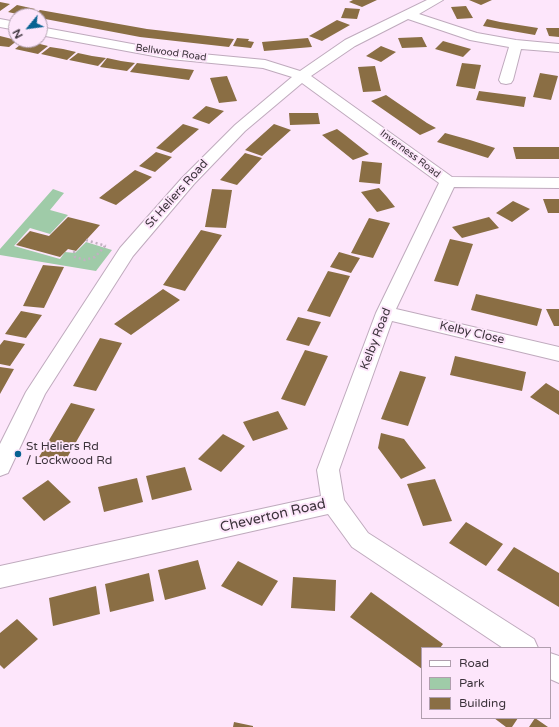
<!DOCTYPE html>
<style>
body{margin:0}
#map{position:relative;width:559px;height:727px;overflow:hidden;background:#fde6fb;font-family:"Varela Round",sans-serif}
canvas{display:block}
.legend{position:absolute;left:421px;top:647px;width:130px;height:72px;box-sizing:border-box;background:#fde6fb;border:1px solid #b09eae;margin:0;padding:5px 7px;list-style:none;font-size:12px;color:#3c333b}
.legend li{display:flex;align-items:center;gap:8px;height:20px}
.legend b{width:20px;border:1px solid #b09eae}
.north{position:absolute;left:8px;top:8px;width:40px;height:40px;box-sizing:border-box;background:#fde6fb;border:1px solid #b09eae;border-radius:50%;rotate:241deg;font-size:11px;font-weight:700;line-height:16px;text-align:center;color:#3c333b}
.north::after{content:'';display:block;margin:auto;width:14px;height:18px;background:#076292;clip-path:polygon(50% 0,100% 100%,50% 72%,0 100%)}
</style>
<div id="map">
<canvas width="559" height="727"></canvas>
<ul class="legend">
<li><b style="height:5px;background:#fff"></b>Road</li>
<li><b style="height:11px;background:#9fcba8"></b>Park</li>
<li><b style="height:11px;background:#8a6e44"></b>Building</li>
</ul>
<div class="north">N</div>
</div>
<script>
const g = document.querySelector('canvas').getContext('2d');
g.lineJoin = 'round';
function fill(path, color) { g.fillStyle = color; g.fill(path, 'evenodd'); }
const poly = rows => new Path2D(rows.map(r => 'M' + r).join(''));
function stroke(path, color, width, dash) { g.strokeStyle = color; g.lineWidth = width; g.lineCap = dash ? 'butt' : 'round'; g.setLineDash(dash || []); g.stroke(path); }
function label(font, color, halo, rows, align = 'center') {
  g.font = font + ' "Varela Round",sans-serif'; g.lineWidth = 4; g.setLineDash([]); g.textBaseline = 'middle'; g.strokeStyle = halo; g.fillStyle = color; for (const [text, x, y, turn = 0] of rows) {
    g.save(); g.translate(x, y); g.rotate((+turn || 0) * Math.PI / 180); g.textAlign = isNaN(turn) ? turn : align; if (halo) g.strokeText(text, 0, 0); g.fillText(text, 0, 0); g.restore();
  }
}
fill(poly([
 [53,189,64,193,50,210,68,215,50,234,30,228,14,246,60,259,65,252,75,253,86,242,112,250,96,271,0,255,0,249]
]), '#9fcba8');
fill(poly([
 [353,0,377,0,362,7,349,2],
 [469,0,492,0,481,5],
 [0,2,10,4,0,11],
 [17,5,35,9,26,16,8,12],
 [466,6,473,18,457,19,451,7],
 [345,8,360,9,357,19,341,18],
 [40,10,147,29,234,39,229,47,140,37,40,18,40,16,32,16],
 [487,19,500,22,538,28,535,35,483,26],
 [337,20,350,25,322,41,309,36],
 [546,28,559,28,559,37,549,36],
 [0,36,16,40,18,40,9,47,0,46],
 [422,37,427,47,402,48,398,38],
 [237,38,249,39,248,41,254,42,251,48,233,46],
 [308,38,312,47,264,51,262,42],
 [25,41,36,43,48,46,38,54,15,49],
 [443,41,471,49,463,57,435,49],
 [381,46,396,52,381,62,366,56],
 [50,47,63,49,76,52,67,60,41,54],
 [78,53,92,56,106,58,98,66,69,60],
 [107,58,121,61,135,63,127,71,100,67],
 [137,63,169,67,194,70,189,80,130,72],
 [462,63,481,65,475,89,456,86],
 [375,66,381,91,363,92,358,67],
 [540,73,558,76,551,100,533,97],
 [227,76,237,101,219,103,210,78],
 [479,91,526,97,524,107,476,100],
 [386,95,427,123,436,128,420,135,371,101],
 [206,106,224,111,209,124,192,118],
 [289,113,318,113,320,124,290,125],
 [183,124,199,129,171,153,156,148],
 [274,124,291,130,262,156,245,150],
 [337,129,345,135,369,154,353,160,322,135],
 [445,133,470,140,495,148,488,158,437,142],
 [513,147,559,147,559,159,516,159],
 [156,152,172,157,155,172,139,166],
 [245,153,262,158,237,185,220,180],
 [362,161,382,163,380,184,359,182],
 [135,170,152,177,116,205,99,198],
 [379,188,387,197,395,207,377,212,361,192],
 [212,189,232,190,226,228,205,227],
 [543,199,559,199,559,213,548,213],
 [513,201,530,209,512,222,496,213],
 [68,217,100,225,76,251,68,249,60,257,16,245,30,231,49,236],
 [489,217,499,228,462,238,452,227],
 [369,218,390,223,373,258,351,253],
 [201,230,222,235,185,291,163,285],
 [450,239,473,244,458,286,434,281],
 [339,252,360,258,351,273,330,267],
 [43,265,64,267,44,308,23,306],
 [328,271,350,276,330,317,307,311],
 [163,289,180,300,131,335,114,324],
 [476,294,542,309,537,326,471,310],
 [546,309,559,309,559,326,554,326],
 [21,311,42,315,26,338,5,334],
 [298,317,321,322,309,346,286,340],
 [100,338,122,343,96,391,73,386],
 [4,340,25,344,10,366,0,364,0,345],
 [305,350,328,356,305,406,281,399],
 [455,356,526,372,522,391,450,375],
 [0,367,14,369,0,394],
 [400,371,426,377,408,426,381,419],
 [546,383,559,391,559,415,530,397],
 [71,403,95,409,64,463,39,457],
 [278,411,288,429,253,441,243,422],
 [381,433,404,439,426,468,401,479,378,448],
 [223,434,245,446,221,472,198,459],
 [185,467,192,490,152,500,146,476],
 [137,478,143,502,104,512,98,487],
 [435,479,452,521,423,526,407,484],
 [48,480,71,502,44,521,22,498],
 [466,522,503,544,486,566,449,543],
 [514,547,559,573,559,607,497,570],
 [198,560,206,589,165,600,158,570],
 [238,561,278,581,262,606,221,586],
 [149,573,154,601,110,612,105,584],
 [293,577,336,580,335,611,291,608],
 [96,586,100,614,53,626,49,598],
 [371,592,443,644,440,648,422,648,422,669,350,617],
 [17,619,38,639,4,669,0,665,0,633],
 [494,718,518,718,512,727,506,727],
 [535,718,548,727,529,727],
 [234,722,253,726,253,727,233,727]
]), '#8a6e44');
const minor = poly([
 [427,0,443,0,419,14,477,33,516,40,559,44,559,52,521,49,513,80,511,83,506,84,501,83,499,80,509,47,470,40,408,19,355,46,311,76,452,177,559,178,559,188,454,187,396,309,559,347,559,361,392,321,339,470,344,500,368,533,534,639,538,648,503,648,352,547,328,514,0,588,0,566,321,496,317,470,376,313,439,183,302,83,245,131,194,184,133,256,45,394,8,473,0,476,0,444,26,392,120,248,182,178,235,125,292,77,263,68,170,59,40,35,40,27,170,51,265,60,300,71,345,40,427,0],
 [0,19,16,22,16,30,0,27,0,19],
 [550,653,559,656,559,683,550,679,550,653]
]);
stroke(minor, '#bfaabd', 2);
stroke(poly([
 [86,240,106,246],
 [74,251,75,257,85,260,95,257,105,246]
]), '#c2b0c1', 2.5, [2, 3]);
fill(minor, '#fff');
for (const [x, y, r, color] of [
 [18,454,4,"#076292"]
]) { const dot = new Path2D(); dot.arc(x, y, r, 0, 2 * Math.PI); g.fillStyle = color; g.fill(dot); stroke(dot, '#fde6fb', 1.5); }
label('10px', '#3c333b', '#fde6fb', [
 ["Bellwood Road",171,53,8],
 ["Inverness Road",410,154,37]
]);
label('12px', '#3c333b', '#fde6fb', [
 ["St Heliers Road",177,194,-48],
 ["Kelby Close",472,333,13],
 ["Kelby Road",376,339,-69]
]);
label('12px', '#3c333b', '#fde6fb', [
 ["St Heliers Rd",26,447],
 ["/ Lockwood Rd",26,461]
], 'left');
label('14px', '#3c333b', '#fde6fb', [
 ["Cheverton Road",273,516,-13]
]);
</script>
